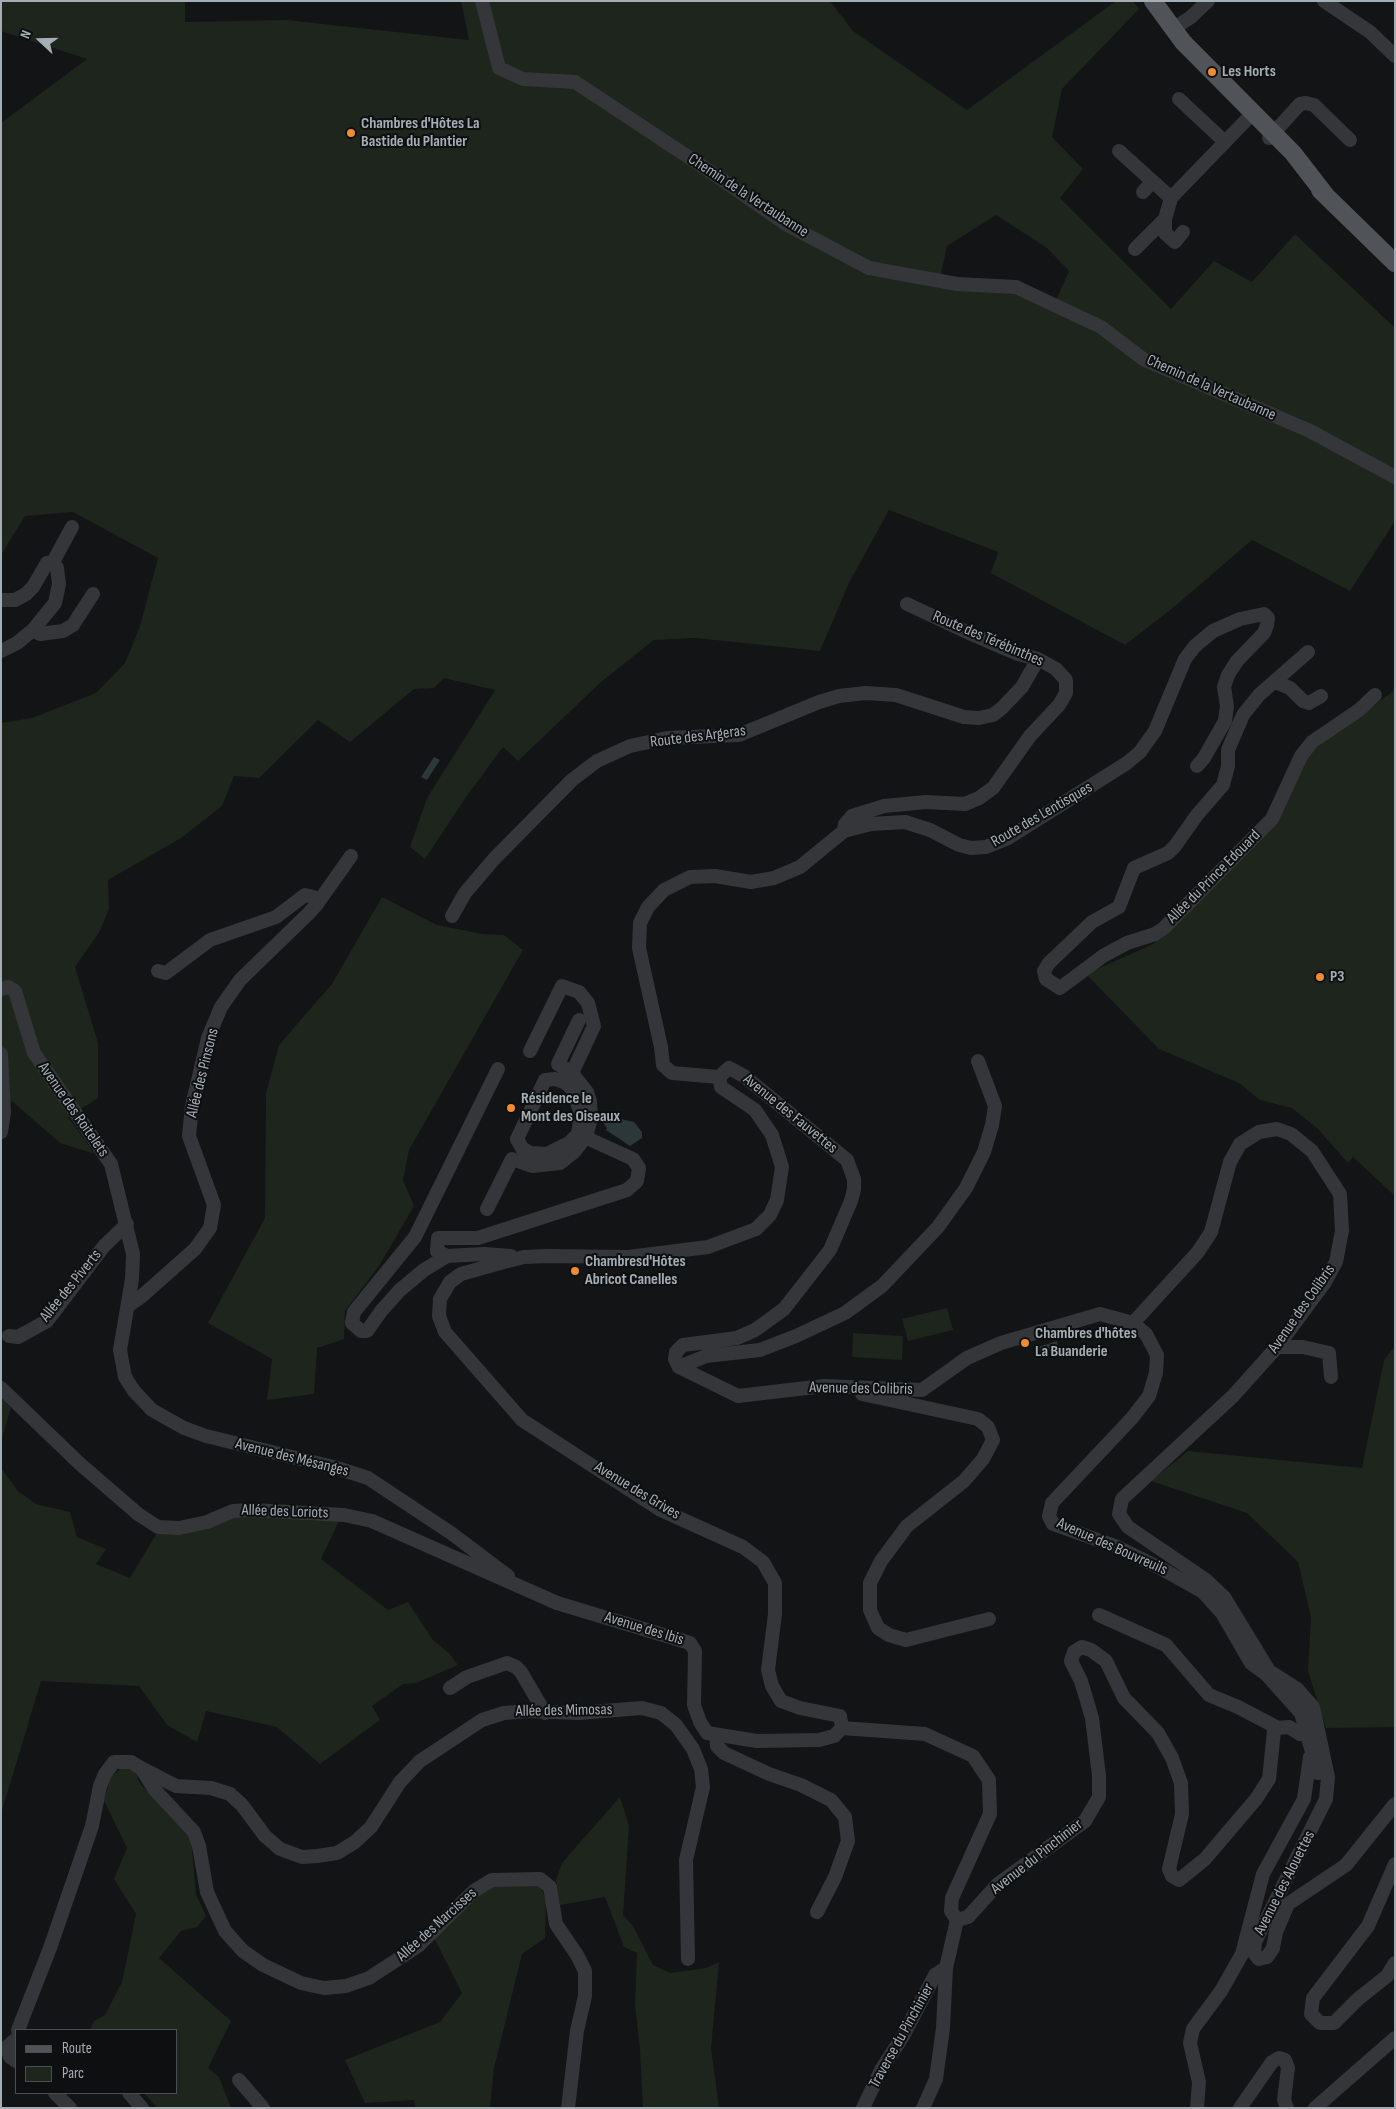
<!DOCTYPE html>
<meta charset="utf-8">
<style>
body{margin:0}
#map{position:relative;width:1396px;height:2109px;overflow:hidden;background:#131415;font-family:"Sofia Sans Condensed",sans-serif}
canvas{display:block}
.frame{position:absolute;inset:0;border:2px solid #a5adb5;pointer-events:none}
.legend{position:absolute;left:15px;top:2029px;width:162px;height:65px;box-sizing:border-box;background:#0e0f10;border:1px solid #4a4e52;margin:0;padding:6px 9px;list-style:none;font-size:15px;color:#a5adb5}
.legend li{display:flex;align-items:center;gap:10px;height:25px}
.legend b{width:25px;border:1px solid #4a4e52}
.north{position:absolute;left:15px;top:15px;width:50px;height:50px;-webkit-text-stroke:4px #0e0f10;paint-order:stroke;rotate:291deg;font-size:14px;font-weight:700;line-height:20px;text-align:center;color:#a5adb5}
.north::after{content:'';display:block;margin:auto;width:18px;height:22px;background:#a5adb5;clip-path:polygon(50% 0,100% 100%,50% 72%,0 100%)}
</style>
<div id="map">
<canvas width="1396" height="2109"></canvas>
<div class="frame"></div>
<ul class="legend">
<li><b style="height:6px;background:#505459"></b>Route</li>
<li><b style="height:14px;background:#1e251d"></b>Parc</li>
</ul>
<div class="north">N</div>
</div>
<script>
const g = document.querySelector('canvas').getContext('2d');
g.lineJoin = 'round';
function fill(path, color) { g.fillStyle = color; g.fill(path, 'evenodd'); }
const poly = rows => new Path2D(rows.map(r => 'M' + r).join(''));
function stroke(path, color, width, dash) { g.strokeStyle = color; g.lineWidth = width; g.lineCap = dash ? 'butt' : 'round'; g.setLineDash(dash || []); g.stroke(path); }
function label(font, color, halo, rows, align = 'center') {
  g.font = font + ' "Sofia Sans Condensed",sans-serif'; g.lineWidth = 4; g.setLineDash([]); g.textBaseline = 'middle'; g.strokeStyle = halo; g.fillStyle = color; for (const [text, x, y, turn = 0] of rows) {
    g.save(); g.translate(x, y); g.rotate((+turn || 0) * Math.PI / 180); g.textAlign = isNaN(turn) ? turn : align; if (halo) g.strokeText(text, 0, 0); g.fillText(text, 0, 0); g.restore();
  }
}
fill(poly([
 [1,1,185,1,185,22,287,20,469,40,461,1,830,1,853,31,967,110,1116,1,1133,1,1139,9,1062,89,1052,137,1083,169,1060,198,1171,309,1214,261,1252,282,1295,234,1395,328,1395,521,1350,591,1252,540,1174,607,1125,645,991,573,998,552,889,510,849,583,820,651,696,638,654,640,601,682,518,761,503,747,466,797,425,859,410,847,427,798,495,690,444,678,434,688,414,689,350,742,318,720,259,778,234,776,222,806,181,838,108,880,109,909,100,931,75,967,98,1043,98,1098,68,1117,95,1154,60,1143,13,1102,1,1099,1,723,32,718,96,693,125,663,140,626,158,558,73,512,25,516,1,555,1,123,87,59,1,31],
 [996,215,1047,248,1069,271,1052,309,1014,293,979,287,938,288,947,246],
 [1395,685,1395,1196,1353,1157,1348,1163,1318,1129,1292,1108,1260,1100,1239,1083,1159,1049,1086,974,1153,944,1276,823,1309,753,1392,692],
 [382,897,437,925,482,934,504,935,523,950,409,1150,403,1180,414,1206,379,1266,345,1311,344,1339,317,1348,314,1394,267,1400,272,1359,208,1323,265,1218,266,1093,279,1045,332,984],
 [947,1308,953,1330,908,1341,902,1319],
 [853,1333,903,1336,902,1360,852,1357],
 [1395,1346,1395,1727,1326,1728,1308,1671,1311,1617,1298,1562,1247,1513,1151,1481,1188,1451,1362,1468,1384,1360],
 [1,1398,11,1408,1,1441],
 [1,1468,18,1491,36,1504,70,1512,77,1537,106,1549,96,1564,130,1578,158,1531,245,1515,340,1519,321,1559,388,1610,408,1602,433,1640,449,1653,458,1665,416,1683,403,1684,372,1706,380,1720,320,1764,277,1727,206,1711,197,1742,167,1725,139,1686,41,1681,1,1814],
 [135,1768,139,1782,191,1839,196,1894,206,1916,197,1927,181,1931,159,1958,231,2021,208,2068,219,2077,231,2108,157,2108,144,2093,176,2093,176,2030,90,2030,94,2021,105,2015,122,1982,136,1914,114,1879,127,1848,104,1801,110,1778,120,1769],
 [620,1797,629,1825,623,1915,633,1926,653,1965,670,1973,706,1968,719,1962,711,2048,719,2108,643,2108,640,2050,635,2005,637,1953,624,1947,605,1897,560,1905,556,1880,562,1863],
 [530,1883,539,1886,546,1898,545,1938,522,1954,494,2068,490,2108,415,2108,414,2100,365,2103,345,2060,440,2022,462,1993,433,1936,491,1886]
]), '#1e251d');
fill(poly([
 [434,757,440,760,427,780,421,777],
 [600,1114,634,1122,642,1132,642,1138,630,1146,606,1130,607,1128,598,1116],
 [1057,1341,1059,1350,1041,1355,1038,1347]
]), '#2c373a');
stroke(poly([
 [482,1,499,68,523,79,575,82,708,170,786,224,869,268,957,284,1016,287,1101,327,1143,359,1310,431,1395,477],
 [1324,1,1370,32,1395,56],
 [1173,29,1191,17,1208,1],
 [1179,99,1225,142],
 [1269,138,1300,104,1306,103,1314,105,1350,140],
 [1119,151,1171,198],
 [1143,192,1152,182],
 [1183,232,1175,242,1165,233,1165,219,1171,198,1252,114],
 [1135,249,1165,219],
 [53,562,72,527],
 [1,600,15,600,26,594,33,587,47,563,53,562,57,568,59,584,55,603,33,630,17,643,1,651],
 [33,630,40,634,63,631,73,625,93,594],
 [1308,652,1259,695,1243,715,1228,750,1228,766,1223,785,1197,815,1175,846,1168,853,1134,868,1119,907,1092,922,1049,963,1044,971,1046,979,1060,988,1103,956,1127,943,1155,934,1164,928,1272,819,1301,756,1312,742,1359,710,1375,695],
 [1275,682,1290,688,1303,701,1309,703,1321,696],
 [844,831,845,824,852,816,884,806,926,802,965,804,979,798,993,788,1030,736,1059,705,1066,693,1066,680,1056,669,1038,659,1018,654,967,632,907,604],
 [317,904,351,856],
 [452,916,465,893,494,859,572,780,597,761,630,746,667,738,739,735,819,702,839,696,866,693,896,695,964,717,979,718,993,715,1002,708,1022,687,1038,659],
 [1,989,8,987,15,991,34,1053,111,1164,133,1254,132,1279,120,1350,125,1377,134,1391,152,1410,184,1428,206,1436,337,1468,368,1478,451,1533,508,1576],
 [530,1051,562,986,579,992,588,1003,594,1026,572,1073],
 [1,1054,4,1113,1,1132],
 [719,1077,672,1073,663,1065,661,1047,639,948,640,923,648,907,664,890,690,877,715,876,751,882,774,878,800,867,844,831,871,824,905,822,930,830,959,845,971,848,986,847,1008,838,1127,763,1140,752,1155,731,1185,659,1195,646,1213,631,1240,619,1264,614,1268,618,1267,625,1264,633,1237,661,1228,675,1224,687,1227,706,1225,721,1204,758,1197,766],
 [487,1209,512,1159,532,1166,560,1163,574,1152,586,1137,591,1118,590,1101,587,1092,572,1073,558,1064,579,1020],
 [447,1256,424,1270,400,1290,382,1310,367,1331,361,1331,352,1323,354,1312,415,1237,498,1069],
 [511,1256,484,1254,447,1256,437,1251,438,1238,478,1238,627,1190,637,1181,639,1168,633,1159,578,1134,581,1114,572,1089,566,1083,555,1079,545,1080,517,1139,522,1148,530,1153,547,1154,569,1143,578,1134],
 [128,1306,142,1296,195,1249,210,1228,214,1205,189,1136,192,1106,208,1038,221,1007,240,980,309,913,317,904,314,897,305,895,276,917,210,940,166,973,158,971],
 [1133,1323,1198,1252,1211,1232,1230,1162,1240,1144,1259,1132,1277,1129,1291,1134,1312,1151,1340,1194,1342,1231,1336,1262,1325,1282,1277,1347,1233,1396,1122,1499,1119,1514,1128,1527,1206,1580,1224,1597,1269,1671,1297,1689,1313,1707,1328,1777,1326,1799,1255,1942,1254,1953,1259,1959,1267,1957,1273,1948,1276,1932,1288,1904,1346,1865,1395,1804],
 [9,1336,18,1337,47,1321,104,1246,127,1224],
 [1277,1347,1303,1347,1329,1353,1331,1377],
 [679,1367,675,1359,676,1352,683,1345,737,1338,755,1330,784,1309,830,1250,851,1201,854,1189,854,1179,847,1160,744,1076,729,1068,719,1077,721,1087,755,1110,772,1135,782,1167,777,1200,770,1215,756,1229,708,1247,628,1257,546,1256,524,1257,504,1262,461,1274,450,1282,440,1299,439,1316,445,1332,522,1420,659,1509,743,1547,763,1562,775,1583,775,1614,768,1670,772,1686,781,1701,800,1708,840,1716,842,1728],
 [679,1367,738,1396,824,1386,922,1390,967,1358,1001,1343,1100,1314,1133,1323,1146,1334,1157,1355,1156,1373,1149,1396,1132,1418,1052,1503,1049,1516,1053,1524,1115,1546,1162,1569,1203,1592,1222,1613,1251,1663,1266,1674,1301,1713,1318,1773],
 [679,1367,706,1356,760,1350,796,1336,845,1313,882,1286,938,1227,966,1188,984,1152,992,1125,995,1106,978,1061],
 [1,1388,79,1463,138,1514,158,1527,179,1528,207,1522,233,1511,252,1510,344,1515,372,1521,557,1603,690,1643,695,1651,694,1705,700,1722,707,1733,757,1741,819,1740,834,1736,842,1728],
 [862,1394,978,1419,988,1427,993,1440,983,1459,964,1481,907,1526,881,1561,870,1583,870,1610,878,1628,889,1635,906,1640,989,1619],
 [1099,1615,1166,1645,1209,1695,1238,1707,1278,1728],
 [450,1688,467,1677,507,1663,516,1667,521,1672,545,1713],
 [842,1728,925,1734,973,1756,989,1780,990,1814,952,1898,951,1911,957,1920,968,1917,998,1884,1085,1821,1099,1797,1099,1776,1092,1718,1081,1681,1071,1661,1074,1652,1082,1647,1091,1650,1106,1661,1124,1698,1158,1733,1172,1758,1181,1783,1182,1814,1169,1869,1172,1876,1179,1880,1205,1859,1256,1799,1269,1779,1274,1731,1278,1728,1289,1727,1300,1734,1309,1735],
 [716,1735,717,1746,724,1753,769,1774,801,1785,831,1800,845,1817,848,1841,835,1877,817,1912],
 [143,1769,176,1786,211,1788,230,1794,242,1805,265,1836,280,1849,302,1857,317,1856,337,1853,355,1842,371,1827,400,1782,420,1761,482,1720,504,1713,528,1711,579,1713,642,1708,661,1713,676,1725,693,1749,701,1769,703,1787,686,1860,688,1959],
 [1395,1864,1368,1926,1313,1998,1311,2014,1320,2023,1334,2023,1358,1999,1387,1976,1395,1963],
 [18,2030,50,1948,92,1826,100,1786,105,1774,114,1762,131,1762,141,1768,155,1790,194,1832,199,1846,207,1892,225,1931,243,1951,263,1965,301,1983,324,1988,346,1986,369,1978,418,1946,474,1891,492,1880,540,1879,550,1887,556,1924,577,1955,585,1971,585,1996,577,2031,568,2108],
 [16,2039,7,2047,10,2057,16,2061],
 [239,2080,263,2108],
 [55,2093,70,2108],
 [129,2093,142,2108],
 [863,2108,881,2070,903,2036,935,1975,946,1968],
 [923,2108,936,2079,943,2028,946,1968,957,1920],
 [1197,2108,1199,2082,1190,2043,1193,2029,1221,1991,1242,1954,1263,1874,1304,1799,1310,1757],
 [1240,2108,1272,2062,1279,2058,1285,2060,1288,2068,1284,2100,1287,2108],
 [1315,2108,1395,2038]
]), '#34363a', 14);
stroke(poly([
 [1153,1,1183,42,1293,153,1327,197],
 [1320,190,1395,263]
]), '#505459', 18);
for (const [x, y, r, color] of [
 [1212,72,5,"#ef8b31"],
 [351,133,5,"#ef8b31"],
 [1320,977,5,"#ef8b31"],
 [511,1108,5,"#ef8b31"],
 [575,1271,5,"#ef8b31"],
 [1025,1343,5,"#ef8b31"]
]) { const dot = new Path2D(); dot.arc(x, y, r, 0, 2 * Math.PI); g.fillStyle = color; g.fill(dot); stroke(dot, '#0e0f10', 2); }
label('bold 16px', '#a5adb5', '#0e0f10', [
 ["Les Horts",1222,72],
 ["Chambres d'Hôtes La",361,124],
 ["Bastide du Plantier",361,142],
 ["P3",1330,977],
 ["Résidence le",521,1099],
 ["Mont des Oiseaux",521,1117],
 ["Chambresd'Hôtes",585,1262],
 ["Abricot Canelles",585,1280],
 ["Chambres d'hôtes",1035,1334],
 ["La Buanderie",1035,1352]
], 'left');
label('16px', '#a5adb5', '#0e0f10', [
 ["Chemin de la Vertaubanne",748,196,33],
 ["Chemin de la Vertaubanne",1211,388,24],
 ["Route des Térébinthes",988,639,23],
 ["Route des Argeras",698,737,-7],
 ["Route des Lentisques",1042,815,-30],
 ["Allée du Prince Edouard",1214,877,-45],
 ["Allée des Pinsons",203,1073,-76],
 ["Avenue des Roitelets",73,1110,55],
 ["Avenue des Fauvettes",790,1114,39],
 ["Allée des Piverts",71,1286,-51],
 ["Avenue des Colibris",1302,1309,-55],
 ["Avenue des Colibris",861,1389,1],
 ["Avenue des Mésanges",292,1458,14],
 ["Avenue des Grives",637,1491,31],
 ["Allée des Loriots",285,1512,2],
 ["Avenue des Bouvreuils",1112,1547,24],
 ["Avenue des Ibis",644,1629,17],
 ["Allée des Mimosas",564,1711,-1],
 ["Avenue du Pinchinier",1037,1857,-38],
 ["Avenue des Alouettes",1285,1883,-63],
 ["Allée des Narcisses",437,1925,-42],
 ["Traverse du Pinchinier",902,2036,-61]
]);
</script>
